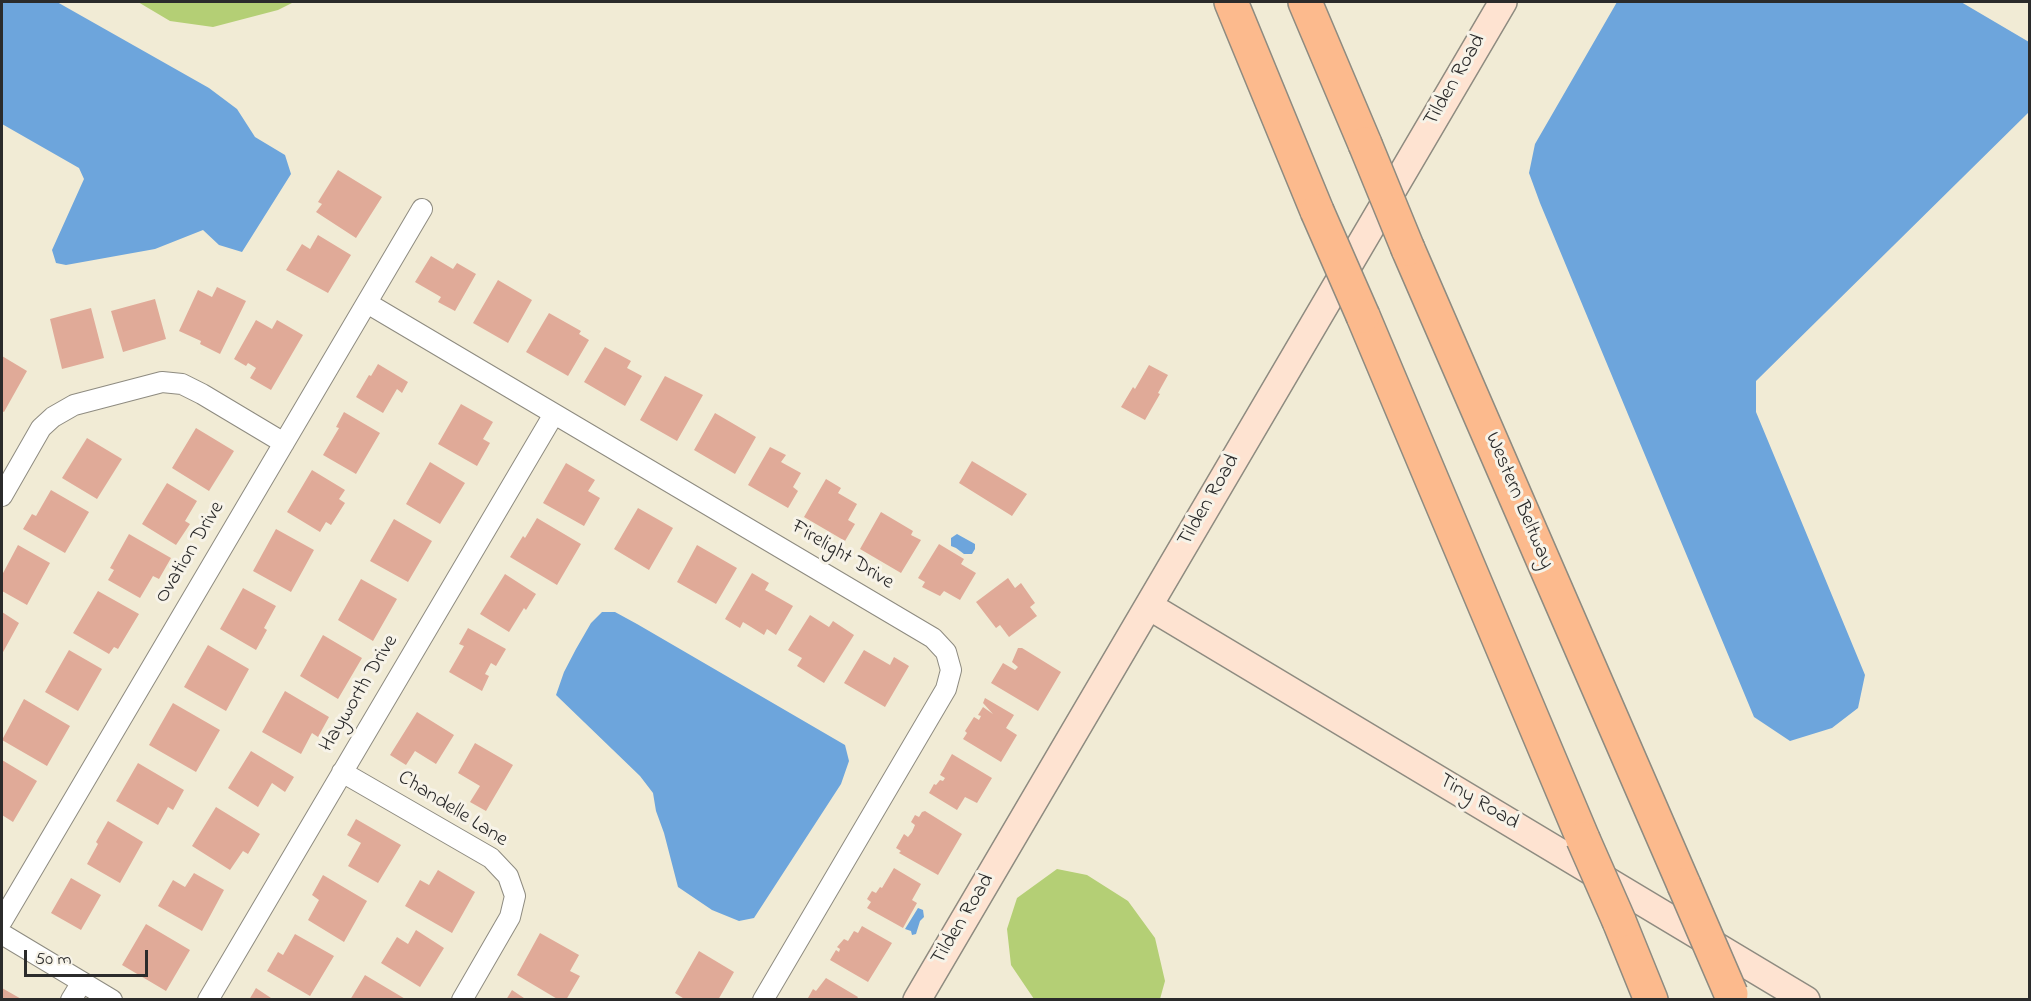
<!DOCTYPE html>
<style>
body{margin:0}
#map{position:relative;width:2031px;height:1001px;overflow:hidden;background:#f1ebd5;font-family:"Indie Flower",sans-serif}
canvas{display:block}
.frame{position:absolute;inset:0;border:3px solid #2b2b2b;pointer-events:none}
.scale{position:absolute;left:24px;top:950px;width:124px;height:27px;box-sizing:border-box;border:3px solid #2b2b2b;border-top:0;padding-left:8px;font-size:18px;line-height:21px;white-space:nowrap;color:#2b2b2b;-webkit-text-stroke:4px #f7f3e8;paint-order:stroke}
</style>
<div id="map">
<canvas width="2031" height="1001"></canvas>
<div class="frame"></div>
<div class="scale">50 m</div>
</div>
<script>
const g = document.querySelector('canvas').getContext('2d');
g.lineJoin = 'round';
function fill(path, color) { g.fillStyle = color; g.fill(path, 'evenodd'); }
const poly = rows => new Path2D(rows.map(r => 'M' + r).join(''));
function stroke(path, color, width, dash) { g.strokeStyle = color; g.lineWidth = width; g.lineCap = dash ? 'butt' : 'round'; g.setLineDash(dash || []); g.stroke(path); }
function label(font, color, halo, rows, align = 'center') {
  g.font = font + ' "Indie Flower",sans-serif'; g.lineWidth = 6; g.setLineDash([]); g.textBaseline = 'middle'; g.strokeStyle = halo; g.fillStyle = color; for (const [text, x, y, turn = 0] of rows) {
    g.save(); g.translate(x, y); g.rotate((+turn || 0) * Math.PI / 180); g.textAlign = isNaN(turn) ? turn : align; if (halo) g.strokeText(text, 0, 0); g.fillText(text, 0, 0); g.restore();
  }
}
fill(poly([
 [138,2,294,2,278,10,213,27,170,21],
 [1057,869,1087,875,1128,901,1155,938,1165,981,1160,999,1034,999,1011,965,1007,929,1017,898]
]), '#b4cf75');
fill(poly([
 [2,2,57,2,209,88,237,109,255,137,285,155,291,174,242,252,219,245,203,230,155,249,66,265,56,263,52,250,84,179,79,168,2,124],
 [1617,2,1961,2,2029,42,2029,112,1756,381,1756,412,1865,675,1858,708,1832,728,1790,741,1754,717,1540,203,1529,173,1535,144],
 [957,534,975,544,975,549,972,554,964,554,956,548,951,546,951,538],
 [602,612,615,612,637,624,845,745,849,761,841,784,754,918,739,921,712,910,678,887,664,833,656,811,653,793,640,776,556,695,564,672,576,649,591,623],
 [918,908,923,910,924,917,920,921,916,934,912,935,911,931,905,929]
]), '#6da5dc');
fill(poly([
 [338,170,382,197,356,238,316,212,322,204,318,202],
 [318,235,351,255,328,293,286,270,302,244,310,249],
 [431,256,453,269,457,263,476,274,455,311,438,302,441,297,415,282],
 [498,280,532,300,508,343,473,323],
 [217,287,246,301,220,354,200,344,201,341,179,331,198,290,212,297],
 [155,299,166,339,123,352,111,311],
 [91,308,104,358,62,369,50,319],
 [549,313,581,331,579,334,589,340,568,376,526,352],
 [256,320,272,329,277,320,303,335,271,390,250,378,256,368,248,363,246,366,234,359],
 [605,347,631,361,627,368,642,376,625,406,584,382],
 [2,356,27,371,4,412,2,411],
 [378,364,408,382,402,393,397,389,383,413,356,397,369,375,371,376],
 [1149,365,1168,375,1158,393,1160,394,1145,420,1121,407,1133,387,1135,389],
 [665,376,703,395,677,441,640,420],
 [461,404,493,422,483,439,490,443,477,466,438,444],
 [344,412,380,433,356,474,323,455,339,428,336,427],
 [715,413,756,437,735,474,694,450],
 [196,428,234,451,209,491,172,468],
 [87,438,122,459,97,499,62,478],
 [770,447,786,455,781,462,801,473,793,487,798,491,788,508,748,485],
 [972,461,1027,494,1012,516,959,483],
 [430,462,465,483,440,524,406,504],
 [566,463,595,480,588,491,600,498,584,526,543,503],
 [312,470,345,490,339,499,345,503,331,525,326,522,320,532,287,512],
 [826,479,841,488,838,493,857,504,848,520,855,524,845,541,804,517],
 [167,483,197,501,185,521,190,524,176,545,142,524],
 [51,490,89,512,65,553,23,529,32,514,36,516],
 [638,508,673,528,649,570,614,549],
 [881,512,913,531,911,535,921,540,901,573,860,549],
 [537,518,581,544,557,585,510,557,523,536,525,538],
 [394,519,432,541,408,582,370,561],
 [276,529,314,550,291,592,253,571],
 [129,534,171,558,159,579,153,576,140,598,108,580,114,570,110,568],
 [939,544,964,559,961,564,976,573,960,600,944,591,940,596,922,587,925,582,918,578],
 [18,545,50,563,27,605,2,591,2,575],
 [697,545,737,568,716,604,677,582],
 [752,573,769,583,765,590,793,606,776,635,767,629,764,635,743,622,740,628,725,619],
 [505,574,536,594,526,610,524,608,509,632,480,614],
 [1008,578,1015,588,1021,583,1035,603,1030,607,1037,616,1009,637,1000,625,996,628,976,602],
 [361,579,397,599,373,641,338,620],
 [243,588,276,606,264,628,267,630,256,650,220,629],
 [98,591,139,614,118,649,114,647,109,654,73,633],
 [2,612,19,623,2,654],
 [810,615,829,627,833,621,854,635,824,683,797,666,802,658,788,650],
 [468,628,506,649,496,666,491,663,485,674,489,676,482,691,449,672,464,646,459,644],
 [323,635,362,658,338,699,300,676],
 [208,645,249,669,226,711,184,687],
 [1018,648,1022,648,1061,672,1038,711,991,683,1003,663,1015,670,1018,667,1012,662],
 [69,650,102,669,78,711,45,692],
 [864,650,890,665,894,657,909,666,885,707,844,683],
 [285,691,329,717,318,737,312,733,301,754,262,732],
 [985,698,1014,715,1006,728,1017,735,1001,762,963,739,967,733,965,731,974,717,979,720,981,716,978,715,983,707,993,714,983,703],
 [24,699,70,726,47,766,2,740],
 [173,703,220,730,196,772,149,745],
 [417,712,454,735,436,764,415,751,406,765,390,755],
 [475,743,513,765,486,811,470,802,480,786,458,773],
 [251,751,294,777,285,792,272,783,258,807,228,788],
 [952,754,992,778,977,803,965,797,957,810,929,793,934,784,936,785,940,780,943,781,945,778,940,775],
 [2,760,37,781,13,822,2,815],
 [138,763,184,790,173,810,168,807,158,825,116,801],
 [216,807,260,834,248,854,243,851,230,870,192,846],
 [925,811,962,834,938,875,899,853,901,851,896,848,904,834,908,837,912,832,915,825,911,822,915,815,919,817,922,812],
 [356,819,401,845,378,883,348,866,361,843,347,835],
 [108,821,143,842,120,883,87,864,98,844,96,842],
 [894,868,921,884,912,900,917,903,903,928,867,908,871,902,867,899,872,891,876,893,880,887,882,888],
 [438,870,475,892,452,933,405,906,420,880,429,885],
 [194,873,224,890,202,931,158,906,173,880,185,887],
 [323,875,367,901,344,942,308,920,319,900,312,895],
 [71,878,101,895,81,930,51,913],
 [146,924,190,950,166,991,122,965],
 [862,926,892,943,868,982,830,960,836,950,839,952,840,949,837,947,844,939,848,941,854,931,858,933],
 [416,930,444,948,420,987,381,963,397,937,408,944],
 [540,933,579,955,570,971,580,976,566,1000,559,1000,517,975],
 [295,934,334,956,310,996,267,971,278,952,283,955],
 [699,951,734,972,718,1000,686,1000,675,993],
 [365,975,407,1000,350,1000],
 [826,978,858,997,856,1000,812,1000,808,998,813,989,816,991],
 [2,988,23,1000,2,1000],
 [256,988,274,1000,249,1000],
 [512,990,527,1000,506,1000]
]), '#e0aa98');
const street = poly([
 [367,303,933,638,946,652,951,670,946,689,763,1000],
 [2,496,41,428,53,417,74,405,162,382,182,384,202,394,284,443],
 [342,772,491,858,508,876,515,896,510,917,462,1000],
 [2,921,422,209],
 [2,934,112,1000],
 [71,1000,82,982],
 [208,1000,554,414]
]);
const secondary = poly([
 [1149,606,1806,1000],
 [917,1000,1503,2]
]);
const highway = poly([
 [1231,2,1317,211],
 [1305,2,1365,144],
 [1408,249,1684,885],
 [1363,316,1583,839],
 [1619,921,1651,1000]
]);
stroke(street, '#8e8b80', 22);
stroke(secondary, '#8e8b80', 30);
stroke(highway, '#8e8b80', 36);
stroke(street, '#fff', 20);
stroke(secondary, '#fee3d1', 27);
stroke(highway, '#fcba8d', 33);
const highwayBridge = poly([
 [1365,144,1408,249],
 [1317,211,1363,316],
 [1583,839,1619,921],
 [1684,885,1731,994]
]);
stroke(highwayBridge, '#8e8b80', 36, []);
stroke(highwayBridge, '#fcba8d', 33);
label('21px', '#2b2b2b', '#f7f3e8', [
 ["Tilden Road",1456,81,-60],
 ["Tilden Road",1210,501,-60],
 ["Western Beltway",1518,501,67],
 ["Ovation Drive",191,553,-59],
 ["Firelight Drive",842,556,31],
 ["Hayworth Drive",360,694,-59],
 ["Tiny Road",1478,803,31],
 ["Chandelle Lane",452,810,32],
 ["Tilden Road",964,920,-59]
]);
</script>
